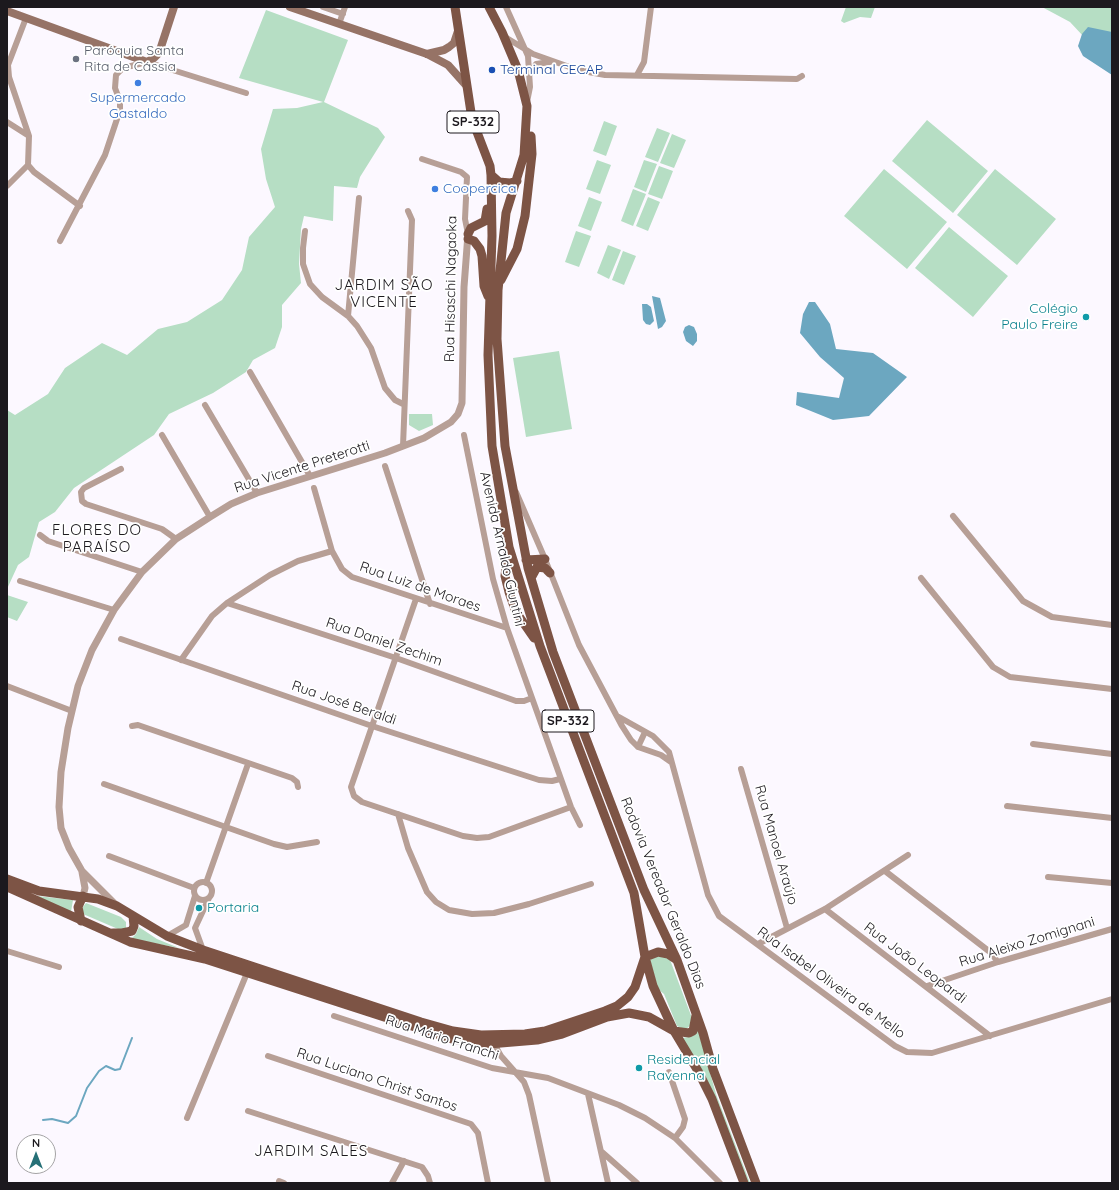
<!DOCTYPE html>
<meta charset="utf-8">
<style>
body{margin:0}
#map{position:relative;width:1119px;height:1190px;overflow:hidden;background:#fcf8ff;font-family:Quicksand,sans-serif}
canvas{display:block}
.frame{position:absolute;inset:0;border:8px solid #1c191e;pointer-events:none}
.north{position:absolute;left:16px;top:1134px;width:40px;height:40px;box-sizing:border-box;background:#fff;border:1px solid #a4a3a5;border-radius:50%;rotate:0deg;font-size:11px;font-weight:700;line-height:16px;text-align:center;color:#1c191e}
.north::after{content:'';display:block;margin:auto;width:14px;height:18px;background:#267077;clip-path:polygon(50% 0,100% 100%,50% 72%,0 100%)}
</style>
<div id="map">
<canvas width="1119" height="1190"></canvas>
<div class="frame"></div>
<div class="north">N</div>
</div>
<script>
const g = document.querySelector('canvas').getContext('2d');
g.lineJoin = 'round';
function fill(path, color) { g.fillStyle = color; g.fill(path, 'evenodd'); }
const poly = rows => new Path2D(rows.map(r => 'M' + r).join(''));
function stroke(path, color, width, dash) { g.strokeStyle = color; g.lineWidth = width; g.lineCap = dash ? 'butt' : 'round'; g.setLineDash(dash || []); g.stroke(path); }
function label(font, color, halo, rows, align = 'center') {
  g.font = font + ' Quicksand,sans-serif'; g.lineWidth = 3.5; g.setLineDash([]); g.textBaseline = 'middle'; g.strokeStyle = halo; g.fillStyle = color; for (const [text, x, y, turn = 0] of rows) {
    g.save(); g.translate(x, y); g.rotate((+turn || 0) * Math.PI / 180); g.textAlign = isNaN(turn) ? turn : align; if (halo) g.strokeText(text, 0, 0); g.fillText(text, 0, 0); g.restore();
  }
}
fill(poly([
 [846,7,875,7,871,18,860,17,844,23,841,21],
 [1042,7,1112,7,1112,40,1084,37,1070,22],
 [266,10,348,40,324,102,378,128,385,137,360,177,357,188,334,186,333,221,304,216,301,229,299,264,301,283,282,305,282,327,275,348,253,360,246,372,213,393,169,414,154,435,74,488,55,512,39,522,29,557,18,565,7,589,7,410,15,415,48,394,65,368,102,343,127,355,158,329,187,322,222,300,242,270,249,237,275,207,266,179,261,149,273,109,297,108,323,102,239,78],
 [927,120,988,171,953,213,892,161],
 [604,121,617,126,606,156,593,151],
 [657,128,670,133,658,162,645,157],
 [672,134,686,140,674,168,660,163],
 [597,160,611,165,600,194,586,189],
 [644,160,657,164,646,192,634,187],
 [659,166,673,171,662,199,648,194],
 [884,169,947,222,907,269,844,216],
 [995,169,1056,219,1017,265,957,215],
 [633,189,646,194,633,226,621,221],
 [589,197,602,202,591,231,578,226],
 [648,197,660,202,648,231,636,226],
 [949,227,1008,276,973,317,915,268],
 [576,231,591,236,579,267,565,262],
 [608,245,621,250,609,279,597,273],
 [623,251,636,256,624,285,612,280],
 [559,351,572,429,526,437,513,358],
 [409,414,432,414,433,425,419,431,409,425],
 [7,595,28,602,17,621,7,617],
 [37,896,73,900,71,912],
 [86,903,121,917,126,922,126,928,123,930,118,929,83,914,83,907],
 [139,927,157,939,179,948,131,939,136,934],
 [655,955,669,957,692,1018,692,1024,685,1030,677,1026,664,994,658,989,650,960],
 [698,1030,716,1094,750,1183,746,1183,681,1038,689,1037]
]), '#b6dec4');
fill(poly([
 [1088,27,1112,32,1112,75,1083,56,1078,46,1082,34],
 [652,296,660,298,666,321,662,327,658,329],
 [809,302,815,302,830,324,836,349,873,353,907,377,869,416,833,420,796,405,797,392,839,398,844,378,820,357,800,333,803,314],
 [642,304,647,304,651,307,654,321,650,325,646,324,643,320],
 [689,325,694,327,697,334,697,341,693,346,686,341,683,332,685,327]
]), '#6ca7c0');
stroke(poly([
 [43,1120,52,1119,68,1123,76,1116,87,1088,99,1071,106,1066,115,1070,120,1069,132,1038]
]), '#6ca7c0', 2);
stroke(poly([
 [323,7,343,14],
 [506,7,528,56,530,87,527,102],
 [26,18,8,65,9,77,29,136],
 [339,24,345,7],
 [505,37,533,54,578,70,605,75,797,79,802,76],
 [530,74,536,64,550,62],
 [637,75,644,62,651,7],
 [7,122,29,136,28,165,34,172,80,206],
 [422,159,461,172,467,177,465,219,468,234],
 [7,186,28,165],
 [305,231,303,248,303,264,310,284,322,297,348,316,357,326,371,348,385,388,395,400,403,404],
 [60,241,105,155,120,110,120,101,115,88,116,75,123,68,147,62,246,93],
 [348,316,359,198],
 [250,372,310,476],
 [205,405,257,493],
 [162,435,210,517],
 [464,435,493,579,507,628,571,807,580,825],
 [403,446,412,220,408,211],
 [385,466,430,604],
 [121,469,84,488,81,492,82,501,86,504,162,529,176,539],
 [314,488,332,551,342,569,352,577,507,628],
 [516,492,545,559,579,645,622,726,631,740,638,747,661,755,671,762],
 [953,516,1023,601,1052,617,1112,625],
 [40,535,48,541,142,572],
 [921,578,993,667,1010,677,1112,689],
 [20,581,114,610],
 [416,599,351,787,354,796,362,802,463,836,477,838,489,837,571,807],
 [227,603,396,658,516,701,524,701,532,698],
 [121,639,372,726,539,780,552,781,560,779],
 [181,660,212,616,227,603,270,575,298,561,332,551],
 [7,686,72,711],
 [619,717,653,736,669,752,708,895,719,916,895,1046,907,1052,932,1053,1112,999],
 [132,726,138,725,292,778,297,782,298,787],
 [1033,744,1112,754],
 [638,747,645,732],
 [741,769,787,928],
 [104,784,274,844,287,847,317,842],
 [1007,806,1112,818],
 [398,814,408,848,427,892,436,902,449,910,472,914,494,913,529,904,591,884],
 [109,856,194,888],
 [885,871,990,952,998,962],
 [1048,877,1112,883],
 '194 891a9 9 0 1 1 18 0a9 9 0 1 1-18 0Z',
 [206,883,248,764],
 [825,909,990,1036],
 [167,936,186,925,195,896],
 [758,944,825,909,908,855],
 [203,950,195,928,209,898],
 [7,951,59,967],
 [927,986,998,962,1112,929],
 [334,1016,492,1068,548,1078,619,1105,645,1118,675,1138,720,1183],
 [497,1041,497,1049,501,1056,524,1082,529,1095,548,1183],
 [268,1056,471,1124,478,1133,488,1183],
 [669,1072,685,1119,683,1127,675,1138],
 [588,1094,608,1183],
 [248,1111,422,1167,428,1176,430,1183],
 [187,1118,247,973],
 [602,1152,637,1183],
 [279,1181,284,1183],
 [392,1183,404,1161]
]), '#b79f96', 6);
stroke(poly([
 [82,872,85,888,83,896],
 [115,904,82,871,69,848,61,828,59,807,61,772,68,728,78,686,92,650,114,610,142,572,176,539,210,517,231,504,257,493,385,453,424,438,451,422,458,414,462,403,464,287,468,234]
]), '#b79f96', 7);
stroke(poly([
 [290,7,427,54,448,65,465,84],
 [7,11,147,62,154,58,159,53,174,7],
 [427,54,444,50,449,47,454,43,458,31]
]), '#967366', 8);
stroke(poly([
 [455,7,472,119,490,166,491,175,492,236,488,355,492,446,509,547,540,646,634,893,645,957,653,986,674,1031,698,1071,712,1099,744,1183],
 [489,7,502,32,518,70,527,106,524,155,506,213,498,290,497,339,505,446,528,568,553,652,644,890,677,960,703,1033,713,1069,756,1183],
 [491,175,499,182,510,183,517,181],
 [468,234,471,228,485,221,487,209],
 [468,239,474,241,480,249,482,256,484,286,488,296],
 [501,280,517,249,525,216,532,154,531,136],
 [508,548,505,576,509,592,516,612,534,638],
 [526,560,545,559],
 [531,578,537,567,545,568,550,573],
 [7,879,39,891,98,899,117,906,167,936,203,950,421,1022,453,1031,481,1035,525,1034,545,1031,605,1011,617,1006,628,997,635,987,645,957,658,952,668,954,677,960],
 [7,887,130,942,205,959,452,1039,489,1044,537,1040,562,1034,607,1017,629,1013,649,1017,674,1031,689,1033,693,1031,696,1015],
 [81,921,78,907,83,896],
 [113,933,122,933,132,931,134,926,133,916]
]), '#7d5445', 9);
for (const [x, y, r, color] of [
 [76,59,4,"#6b7280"],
 [492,70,4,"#1a4fb4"],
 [138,83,4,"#3f7fe0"],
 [435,189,4,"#3f7fe0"],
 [1086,317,4,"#0f9aa8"],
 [199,908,4,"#0f9aa8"],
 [639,1068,4,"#0f9aa8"]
]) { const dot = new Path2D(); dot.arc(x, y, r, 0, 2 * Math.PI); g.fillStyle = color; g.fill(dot); stroke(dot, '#fff', 1.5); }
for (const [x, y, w] of [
 [473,122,52],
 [568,721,52]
]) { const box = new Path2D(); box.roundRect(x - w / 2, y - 11, w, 22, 3); g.fillStyle = '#fff'; g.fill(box); stroke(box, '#1c191e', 1); }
label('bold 13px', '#1c191e', null, [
 ["SP-332",473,122],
 ["SP-332",568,721]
]);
label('14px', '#5b616d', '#fff', [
 ["Paróquia Santa",84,51],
 ["Rita de Cássia",84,67]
], 'left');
label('14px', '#164399', '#fff', [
 ["Terminal CECAP",500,70]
], 'left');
label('14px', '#366cbe', '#fff', [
 ["Supermercado",138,98],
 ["Gastaldo",138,114],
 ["Coopercica",443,189,"left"]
]);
label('14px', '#1c191e', '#fff', [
 ["Rua Hisaschi Nagaoka",451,289,-89],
 ["Rua Vicente Preterotti",302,467,-18],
 ["Avenida Arnaldo Giuntini",502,549,77],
 ["Rua Luiz de Moraes",420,587,19],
 ["Rua Daniel Zechim",384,642,19],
 ["Rua José Beraldi",344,703,19],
 ["Rua Manoel Araújo",776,845,74],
 ["Rodovia Vereador Geraldo Dias",663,893,68],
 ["Rua Aleixo Zomignani",1027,942,-17],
 ["Rua João Leopardi",915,963,37],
 ["Rua Isabel Oliveira de Mello",831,983,36],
 ["Rua Mário Franchi",442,1038,18],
 ["Rua Luciano Christ Santos",377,1080,19]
]);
label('14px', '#0d838f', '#fff', [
 ["Colégio",1078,309,"right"],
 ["Paulo Freire",1078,325,"right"],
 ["Portaria",207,908],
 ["Residencial",647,1060],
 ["Ravenna",647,1076]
], 'left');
g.letterSpacing = '1px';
label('15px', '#1c191e', '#fff', [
 ["JARDIM SÃO",384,285],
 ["VICENTE",384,302],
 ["FLORES DO",97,530],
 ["PARAÍSO",97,547],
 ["JARDIM SALES",311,1151]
]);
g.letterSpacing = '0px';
</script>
